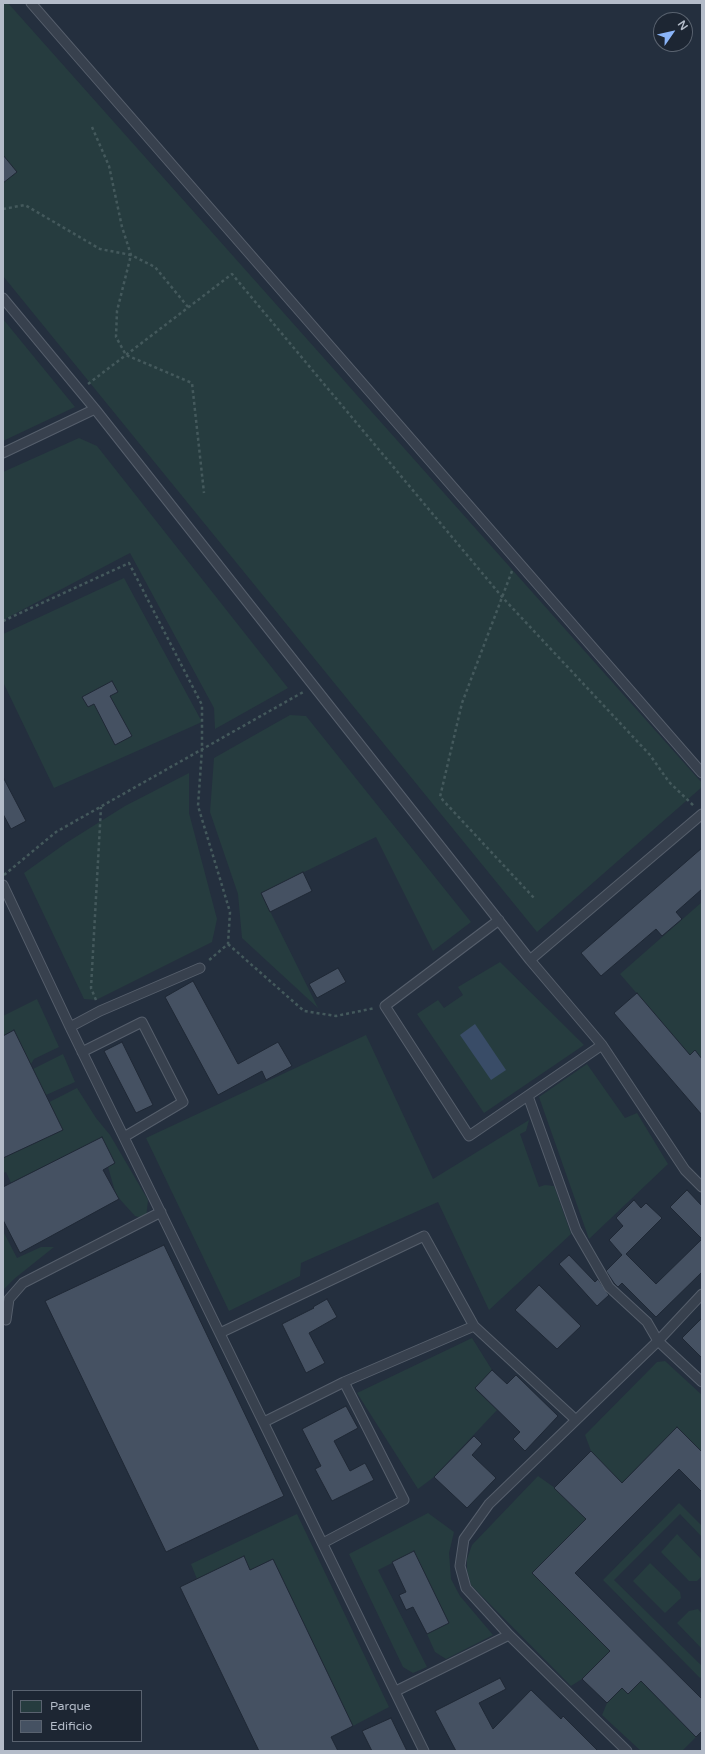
<!DOCTYPE html>
<style>
body{margin:0}
#map{position:relative;width:705px;height:1754px;overflow:hidden;background:#242f3e;font-family:"Varela Round",sans-serif}
canvas{display:block}
.frame{position:absolute;inset:0;border:4px solid #b4bcc9;pointer-events:none}
.legend{position:absolute;left:12px;top:1690px;width:130px;height:52px;box-sizing:border-box;background:#1d2633;border:1px solid #59626f;margin:0;padding:5px 7px;list-style:none;font-size:12px;color:#b4bcc9}
.legend li{display:flex;align-items:center;gap:8px;height:20px}
.legend b{width:20px;border:1px solid #59626f}
.north{position:absolute;left:653px;top:12px;width:40px;height:40px;box-sizing:border-box;background:#1d2633;border:1px solid #59626f;border-radius:50%;rotate:56deg;font-size:11px;font-weight:700;line-height:16px;text-align:center;color:#b4bcc9}
.north::after{content:'';display:block;margin:auto;width:14px;height:18px;background:#8ab4f8;clip-path:polygon(50% 0,100% 100%,50% 72%,0 100%)}
</style>
<div id="map">
<canvas width="705" height="1754"></canvas>
<div class="frame"></div>
<ul class="legend">
<li><b style="height:11px;background:#263c3f"></b>Parque</li>
<li><b style="height:11px;background:#455162"></b>Edificio</li>
</ul>
<div class="north">N</div>
</div>
<script>
const g = document.querySelector('canvas').getContext('2d');
g.lineJoin = 'round';
function fill(path, color) { g.fillStyle = color; g.fill(path, 'evenodd'); }
const poly = rows => new Path2D(rows.map(r => 'M' + r).join(''));
function stroke(path, color, width, dash) { g.strokeStyle = color; g.lineWidth = width; g.lineCap = dash ? 'butt' : 'round'; g.setLineDash(dash || []); g.stroke(path); }
fill(poly([
 [3,3,8,3,702,783,702,787,537,932,3,276],
 [3,319,75,407,3,441],
 [79,438,97,446,288,688,215,729,214,708,130,553,3,620,3,472],
 [124,578,202,722,54,788,3,682,3,634],
 [290,715,306,716,471,922,433,951,376,837,261,893,318,1008,242,938,238,894,210,812,214,758],
 [189,773,189,813,217,919,212,942,96,1000,84,999,24,873,66,843,125,806],
 [702,902,702,1059,695,1051,690,1055,620,974],
 [500,962,584,1045,484,1113,417,1014,438,1000,444,1008,463,995,458,987],
 [37,999,59,1047,34,1059,31,1064,3,1078,24,1051,14,1030,3,1036,3,1016],
 [366,1035,433,1179,529,1120,526,1131,520,1134,539,1187,545,1185,554,1186,571,1234,489,1310,438,1202,301,1263,300,1276,229,1311,146,1138],
 [63,1054,75,1082,46,1095,33,1069],
 [587,1064,625,1118,637,1113,668,1164,589,1239,539,1097],
 [77,1088,96,1118,110,1135,148,1200,146,1219,135,1216,116,1195,108,1167,115,1163,102,1137,11,1183,6,1172,3,1173,3,1158,63,1129,6,1124],
 [3,1231,17,1258,41,1247,54,1247,14,1279,3,1290],
 [472,1338,492,1370,475,1389,497,1410,434,1477,418,1489,357,1393],
 [665,1361,702,1395,702,1452,677,1427,615,1490,591,1451,585,1435,657,1362],
 [538,1476,555,1488,571,1504,593,1512,532,1573,610,1651,582,1679,571,1686,471,1585,467,1570,467,1559,472,1545],
 [679,1503,702,1526,702,1537,680,1514,614,1580,702,1666,702,1677,700,1678,603,1580],
 [428,1513,454,1532,449,1553,451,1579,460,1596,493,1635,446,1659,435,1652,427,1634,449,1623,414,1552,378,1570,427,1667,413,1673,403,1667,349,1554],
 [297,1514,389,1707,353,1726,273,1559,250,1570,244,1557,197,1579,191,1564],
 [677,1534,702,1560,702,1576,697,1581,689,1581,661,1552],
 [650,1563,680,1592,681,1598,665,1613,633,1581],
 [698,1609,702,1614,702,1649,677,1623,689,1611],
 [641,1681,696,1737,682,1751,641,1751,602,1715,607,1703,622,1688,628,1694]
]), '#263c3f');
fill(poly([
 [475,1024,506,1070,491,1080,460,1035]
]), '#394c67');
const building = poly([
 [3,155,17,172,3,183,3,155],
 [112,681,118,692,110,696,132,736,115,745,94,704,88,707,82,697,112,681],
 [3,777,26,821,11,829,3,814,3,777],
 [702,848,702,889,676,912,682,919,662,936,656,929,601,976,581,953,702,848],
 [303,872,312,891,270,912,261,893,303,872],
 [338,968,346,982,317,998,309,984,338,968],
 [193,981,238,1064,278,1042,292,1066,266,1080,262,1071,218,1095,165,997,193,981],
 [637,993,690,1055,695,1050,702,1059,702,1115,614,1013,637,993],
 [14,1030,63,1130,3,1158,3,1036,14,1030],
 [122,1042,153,1105,136,1113,104,1051,122,1042],
 [102,1137,115,1163,103,1170,119,1199,20,1253,3,1220,3,1187,102,1137],
 [687,1190,702,1206,702,1239,670,1207,687,1190],
 [634,1200,641,1208,646,1203,662,1218,626,1254,656,1284,702,1239,702,1272,656,1317,622,1283,618,1287,614,1283,606,1271,622,1255,609,1240,623,1226,616,1218,634,1200],
 [164,1245,284,1496,166,1552,45,1301,164,1245],
 [569,1255,595,1282,598,1279,609,1295,597,1306,559,1264,569,1255],
 [539,1285,581,1326,557,1349,515,1310,539,1285],
 [327,1299,337,1317,309,1333,325,1363,306,1373,282,1324,314,1308,313,1307,327,1299],
 [702,1318,702,1358,682,1338,702,1318],
 [492,1370,507,1384,516,1375,558,1416,525,1451,513,1439,520,1432,475,1388,492,1370],
 [346,1406,358,1428,334,1441,350,1471,365,1463,374,1480,332,1501,315,1469,321,1466,302,1429,346,1406],
 [677,1427,702,1452,702,1492,679,1469,575,1573,702,1699,702,1731,696,1737,641,1681,628,1694,622,1688,607,1703,582,1679,610,1651,532,1573,586,1519,554,1488,591,1451,622,1483,677,1427],
 [474,1436,482,1444,472,1455,496,1478,467,1508,434,1477,474,1436],
 [414,1551,449,1623,427,1634,413,1607,406,1610,399,1595,406,1592,392,1562,414,1551],
 [244,1556,250,1570,273,1559,353,1726,331,1737,338,1751,259,1751,180,1587,244,1556],
 [500,1678,506,1689,479,1703,493,1729,531,1690,561,1719,563,1716,598,1751,456,1751,435,1711,500,1678],
 [391,1718,407,1751,372,1751,362,1731,391,1718]
]);
fill(building, '#455162');
stroke(building, '#1f2835', 1);
const service = poly([
 [31,3,702,773],
 [3,298,95,409,530,960,602,1045,685,1170,702,1187],
 [3,453,95,409],
 [3,885,70,1027,424,1751],
 [499,920,385,1006,469,1136,602,1045],
 [530,960,702,814],
 [70,1027,100,1011,200,968],
 [82,1052,142,1022,183,1102,124,1137],
 [528,1096,576,1230,609,1287,647,1322,658,1341,702,1382],
 [6,1320,9,1299,23,1283,161,1212],
 [220,1333,424,1236,474,1326],
 [264,1422,344,1382,474,1326,576,1420],
 [323,1543,404,1500,344,1382],
 [396,1691,509,1635],
 [627,1751,509,1635,466,1588,460,1566,464,1539,489,1504,658,1341,702,1294]
]);
stroke(service, '#565f6c', 11);
stroke(poly([
 [92,127,109,166,122,227,131,255,155,267,188,307],
 [3,209,25,205,100,249,131,255,117,311,116,337,126,355,192,383,204,493],
 [88,384,232,274,503,598,650,755,669,782,694,806],
 [512,571,462,703,440,797,534,898],
 [3,621,129,563,202,705,202,749,198,806,230,912,228,944,208,961],
 [4,875,56,832,305,691],
 [228,944,304,1011,336,1016,375,1008],
 [96,1000,91,988,101,807]
]), '#44595c', 2.5, [3, 3]);
stroke(service, '#38414e', 9);
</script>
